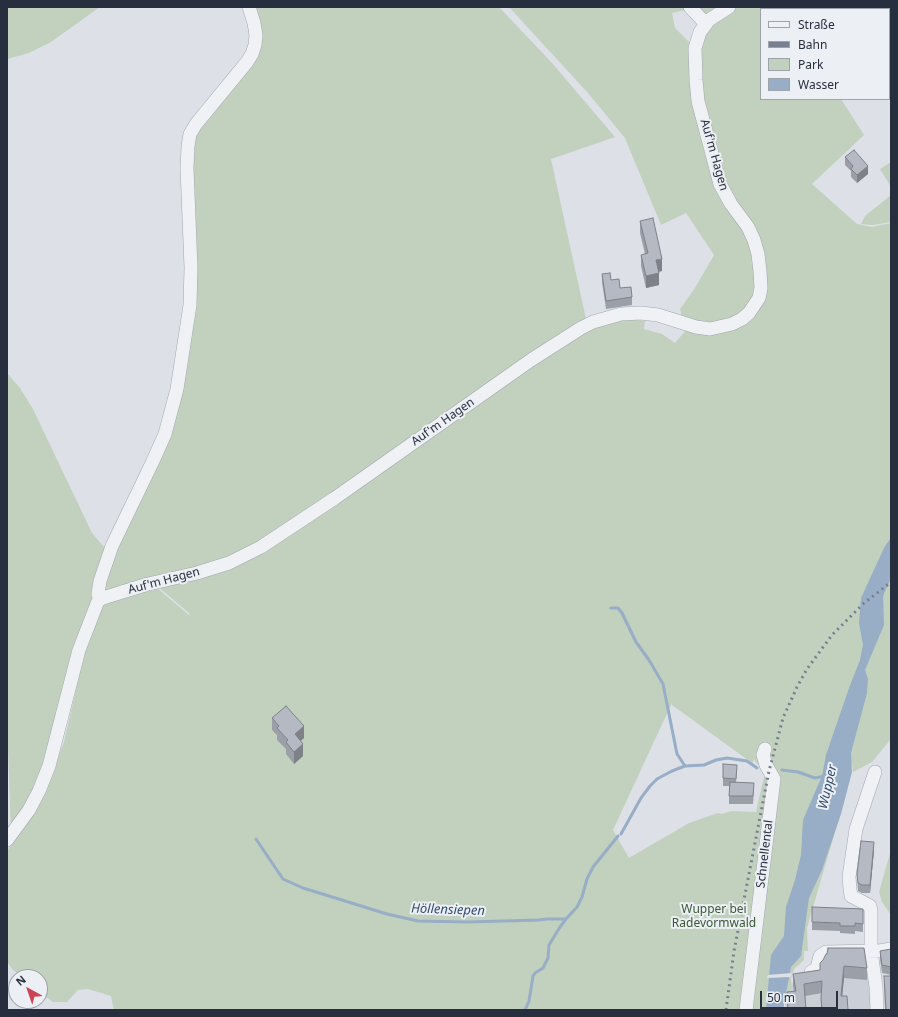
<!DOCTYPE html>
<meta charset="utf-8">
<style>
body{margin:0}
#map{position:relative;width:898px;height:1017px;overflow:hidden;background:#dde0e6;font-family:"Noto Sans",sans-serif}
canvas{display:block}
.frame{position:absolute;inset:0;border:8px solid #272e3d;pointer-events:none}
.legend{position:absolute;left:760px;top:8px;width:130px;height:92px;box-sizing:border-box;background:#eceff4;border:1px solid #9da2ab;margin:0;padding:5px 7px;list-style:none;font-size:12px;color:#272e3d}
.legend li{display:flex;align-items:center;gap:8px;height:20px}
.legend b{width:20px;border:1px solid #9da2ab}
.north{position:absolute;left:8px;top:969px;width:40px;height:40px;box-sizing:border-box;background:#eceff4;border:1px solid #9da2ab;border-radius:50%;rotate:320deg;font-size:11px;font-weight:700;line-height:16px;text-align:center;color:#272e3d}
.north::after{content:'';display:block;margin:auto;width:14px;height:18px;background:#cb4354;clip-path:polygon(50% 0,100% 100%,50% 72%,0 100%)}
.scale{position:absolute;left:760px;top:991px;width:78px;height:18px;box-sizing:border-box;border:2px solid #272e3d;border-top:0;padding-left:5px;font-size:12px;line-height:14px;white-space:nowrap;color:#272e3d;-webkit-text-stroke:3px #eceff4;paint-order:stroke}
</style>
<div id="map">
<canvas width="898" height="1017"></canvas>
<div class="frame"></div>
<ul class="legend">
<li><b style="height:5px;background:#eff1f5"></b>Straße</li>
<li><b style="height:5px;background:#778090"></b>Bahn</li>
<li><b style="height:11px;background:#c2d0be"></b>Park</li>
<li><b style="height:11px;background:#98adc6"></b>Wasser</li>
</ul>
<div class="north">N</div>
<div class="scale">50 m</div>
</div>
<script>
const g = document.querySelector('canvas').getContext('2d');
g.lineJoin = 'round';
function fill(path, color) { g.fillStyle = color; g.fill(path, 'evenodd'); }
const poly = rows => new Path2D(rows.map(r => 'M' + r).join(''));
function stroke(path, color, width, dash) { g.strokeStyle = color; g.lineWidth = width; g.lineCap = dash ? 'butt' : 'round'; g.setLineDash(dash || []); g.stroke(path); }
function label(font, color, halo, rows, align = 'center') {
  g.font = font + ' "Noto Sans",sans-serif'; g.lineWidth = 4; g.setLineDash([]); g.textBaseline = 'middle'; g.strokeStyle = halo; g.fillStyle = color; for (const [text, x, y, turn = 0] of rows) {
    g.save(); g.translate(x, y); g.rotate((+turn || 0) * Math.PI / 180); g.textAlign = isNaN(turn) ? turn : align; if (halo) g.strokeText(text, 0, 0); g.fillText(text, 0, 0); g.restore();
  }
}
fill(poly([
 [870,957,876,1010,785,1010,785,1005,792,983,816,978]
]), '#cbcfd8');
fill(poly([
 [7,7,100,7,51,42,29,53,7,59],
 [251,7,499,7,552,63,615,137,551,159,586,319,480,391,333,495,260,544,229,559,196,569,149,581,190,616,189,613,157,586,198,577,230,567,247,560,264,551,338,502,441,427,581,333,613,321,629,319,645,321,644,329,662,334,675,343,686,330,681,322,681,312,680,309,695,288,714,255,686,213,661,225,625,138,588,93,509,7,683,7,685,10,672,13,675,28,693,46,695,98,718,186,722,196,729,206,741,222,745,219,727,193,723,183,699,90,697,66,698,49,701,39,705,29,714,19,736,7,780,7,781,9,761,9,761,99,841,99,864,135,812,184,857,224,872,227,891,223,891,739,872,762,853,772,852,761,846,794,807,928,808,951,804,951,804,960,794,969,791,979,792,988,785,998,783,1010,114,1010,111,996,88,989,78,990,67,1002,53,1002,40,992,40,977,22,977,12,969,7,962,7,851,42,801,64,742,86,646,111,556,118,549,114,548,149,474,171,424,186,350,192,286,187,182,189,143,191,135,205,115,239,74,257,50,258,34],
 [671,703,672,705,752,763,755,759,755,761,766,774,766,776,764,777,756,812,731,811,722,814,718,813,689,823,629,858,613,830,671,705],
 [695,7,721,7,705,14],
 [891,162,891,187,880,169],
 [891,195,891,222,873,225,861,224,865,216],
 [7,373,20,388,33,409,92,533,103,546,109,548,49,766,11,835,7,719],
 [891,850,891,915,882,902,879,892]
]), '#c2d0be');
fill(poly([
 [891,538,891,578,883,596,884,625,865,670,868,679,867,693,851,753,852,772,841,814,822,870,809,898,801,956,791,967,783,1010,766,1010,771,955,784,936,786,907,795,880,801,855,803,820,822,776,826,755,849,688,860,660,863,645,859,623,861,598,885,546]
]), '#98adc6');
fill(poly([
 [792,973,791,977,767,978,768,975]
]), '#dde0e6');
stroke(poly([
 [611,608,618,608,622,613,636,642,649,660,663,684,677,754,685,766],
 [782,770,798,772,815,778,825,776],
 [621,834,641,798,650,786,657,779,672,771,685,766,704,765,716,760,727,758,747,761,757,768],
 [256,839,283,879,303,888,387,914,418,921,468,922,539,920,547,919,566,919,577,907,582,897,587,879,593,867,618,836],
 [525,1010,529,1001,533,976,535,973,543,968,548,958,549,945,560,927,566,919]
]), '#98adc6', 3);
const minor = poly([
 [690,7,705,23],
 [870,7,873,9],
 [889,21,891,23],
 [100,599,98,594,100,581,112,546,152,463,165,434,177,389,190,305,191,268,187,168,188,146,190,134,196,124,247,62,252,54,255,45,256,35,254,23,249,7],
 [875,772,856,829,849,877,850,889,851,896,870,906,871,911,871,951,876,987,877,1010],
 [7,840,29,810,39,791,49,766,79,650,98,601,103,598,148,584,197,573,229,563,261,547,335,498,531,360,581,328,593,322,621,314,641,313,658,315,696,327,710,329,732,324,742,319,749,313,759,298,761,288,760,271,758,254,754,240,748,227,731,204,720,184,698,101,696,80,695,48,700,32,709,20,729,7],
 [811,972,817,968,820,956,826,952,879,951,891,949],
 [746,1010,774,779,766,765,763,755,765,749]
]);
stroke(minor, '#a3a7b0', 14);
stroke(minor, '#eff1f5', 13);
stroke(poly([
 [726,1010,734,951,769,771,783,718,797,687,807,669,832,635,863,604,891,582]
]), '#778090', 3, [2, 4]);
fill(poly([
 [814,7,858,7,860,9,814,9],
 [891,64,891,74,890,73,890,65],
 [845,157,868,174,857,183,851,177,851,171,845,165],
 [640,221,662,271,659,272,659,285,646,288,641,266,641,255,645,254,640,233],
 [602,274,611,280,620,288,632,297,632,305,606,309,602,282],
 [272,718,304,738,300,741,303,756,294,764,286,754,286,749,277,740,277,735,272,730],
 [737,773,736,782,754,790,753,804,729,804,729,786,723,786,723,778],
 [874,850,870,893,862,893,858,891,857,874],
 [812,907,863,909,863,932,855,931,855,934,840,933,840,931,812,930],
 [891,949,891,975,882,973,880,959,880,951],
 [820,963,867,968,867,980,844,978,842,996,848,1010,821,1010,822,993,805,996,806,1010,787,1010,787,992,794,991,793,987,793,974,820,970],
 [884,976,891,1010,885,1010]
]), '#9b9fa8');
fill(poly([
 [843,7,844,7,844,9,840,9],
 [868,166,868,174,857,183,857,175],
 [662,259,662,271,656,272,656,260],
 [659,273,659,285,646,288,646,276],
 [304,726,304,738,295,746,295,734],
 [303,744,303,756,294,764,294,752],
 [874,842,874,850,870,893,870,885],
 [844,966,844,978,841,1009,841,996]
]), '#7e8288');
const building = poly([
 [820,7,843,7,840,9,821,9,820,7],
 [845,7,858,7,860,9,847,9,845,7],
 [854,150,868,166,857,175,851,169,853,166,845,157,854,150],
 [653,218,662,259,656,260,659,273,646,276,641,255,648,253,640,221,653,218],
 [610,273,611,280,619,279,620,288,631,287,632,297,606,301,602,274,610,273],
 [286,706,304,726,295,734,303,744,294,752,286,742,288,740,277,728,279,726,272,718,286,706],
 [723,764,737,765,736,779,723,778,723,764],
 [730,782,754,783,753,796,729,796,730,782],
 [861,841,874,842,870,885,862,885,858,883,857,874,861,841],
 [812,907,863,909,863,924,855,923,855,926,840,926,840,923,812,922,812,907],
 [828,948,864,948,867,968,844,966,841,996,847,996,848,1010,822,1010,821,999,822,981,804,984,806,1010,788,1010,787,992,796,991,793,974,820,970,820,963,823,960,826,954,827,954,828,948],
 [891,949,891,967,882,965,880,951,891,949],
 [884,976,891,976,891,1010,886,1010,884,976]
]);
fill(building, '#b4b9c3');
stroke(building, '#7e8288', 1);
label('12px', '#272e3d', '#eceff4', [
 ["Auf'm Hagen",714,155,74],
 ["Auf'm Hagen",443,422,-35],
 ["Auf'm Hagen",164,581,-15],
 ["Schnellental",765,854,-83]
]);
label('12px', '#3a5834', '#eceff4', [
 ["Wupper bei",714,910],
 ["Radevormwald",714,924]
]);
label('italic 13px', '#324c6f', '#eceff4', [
 ["Wupper",828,787,-77],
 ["Höllensiepen",448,910,2]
]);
</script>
